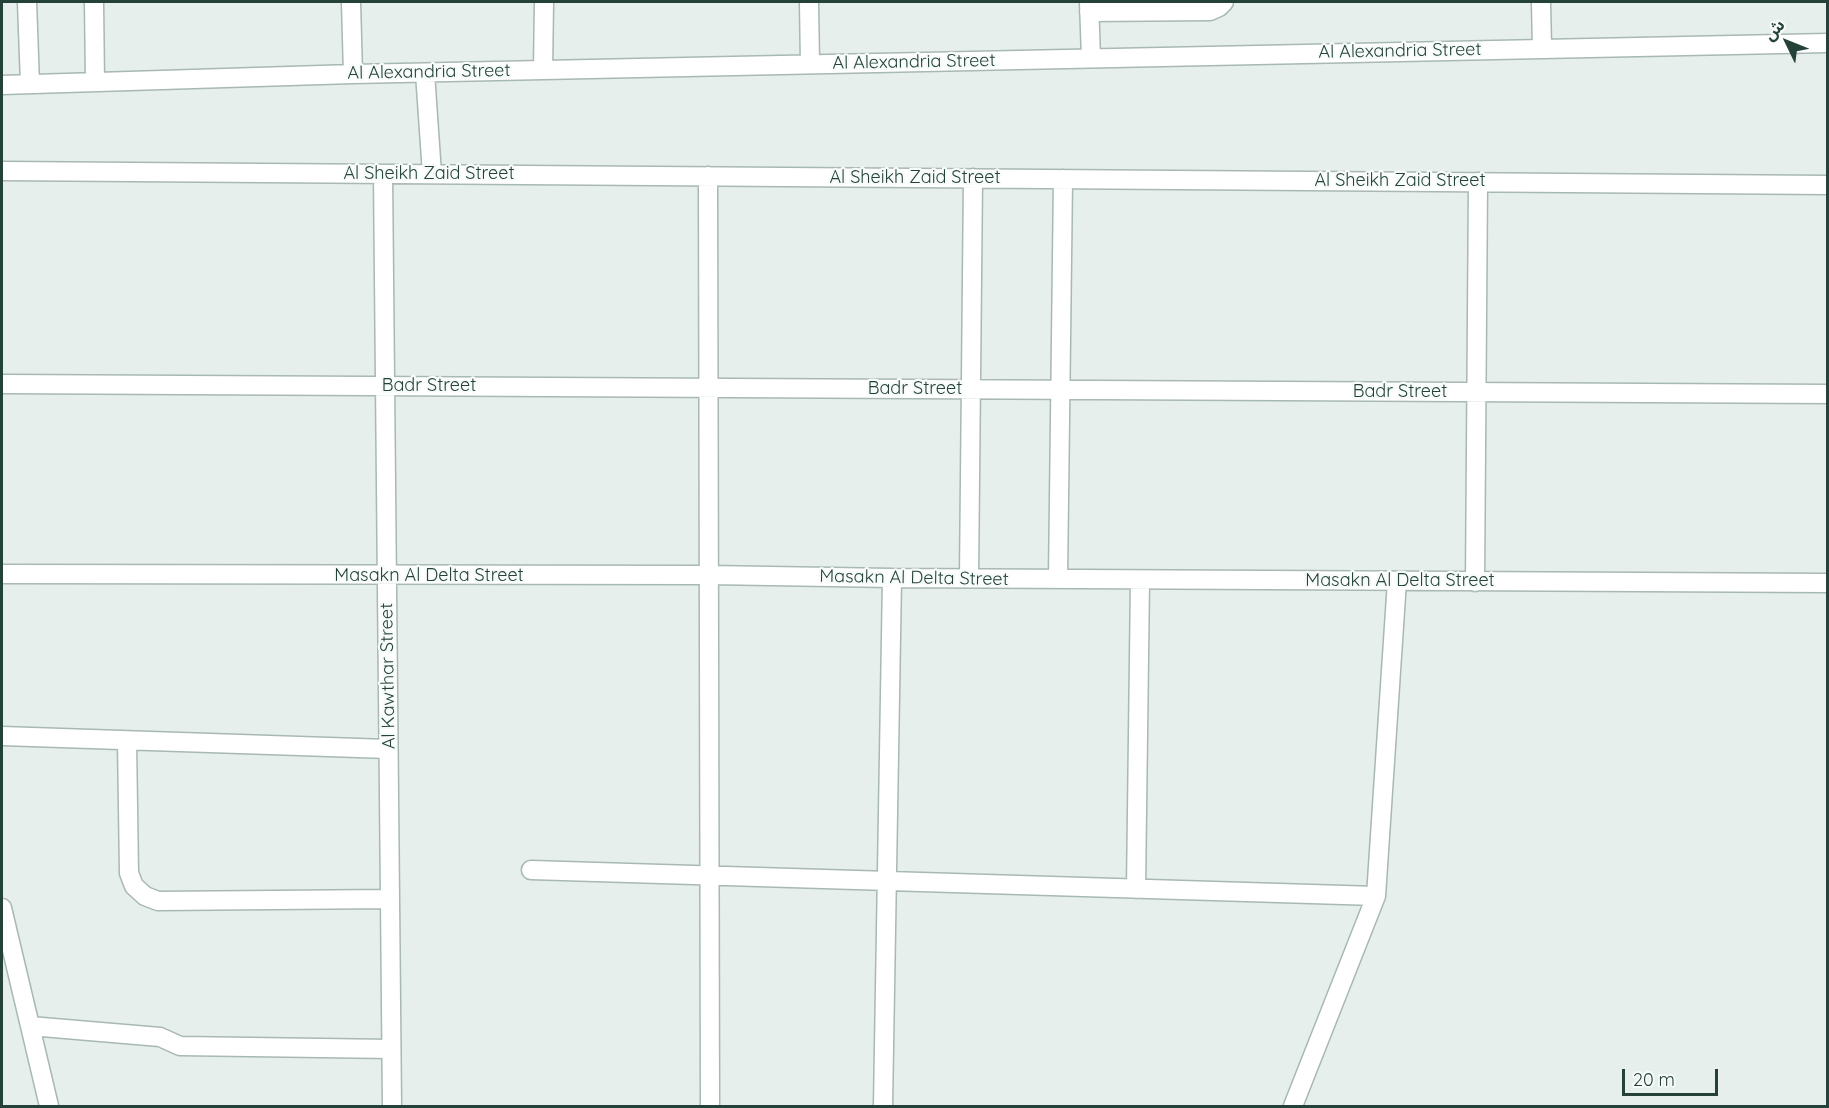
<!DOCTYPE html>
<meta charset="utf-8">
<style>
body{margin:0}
#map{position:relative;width:1829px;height:1108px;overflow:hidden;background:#e6efeb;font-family:Quicksand,"Noto Sans Arabic",sans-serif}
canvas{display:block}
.frame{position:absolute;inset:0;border:3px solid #24423a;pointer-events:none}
.north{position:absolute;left:1757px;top:12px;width:60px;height:60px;-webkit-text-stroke:4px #f7fbf9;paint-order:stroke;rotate:313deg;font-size:16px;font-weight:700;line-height:24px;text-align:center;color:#24423a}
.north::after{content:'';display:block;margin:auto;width:21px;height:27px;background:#24423a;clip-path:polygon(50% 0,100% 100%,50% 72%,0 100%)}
.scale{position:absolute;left:1622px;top:1069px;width:96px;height:27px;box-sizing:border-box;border:3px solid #24423a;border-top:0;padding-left:8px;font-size:18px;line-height:21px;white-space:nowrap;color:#24423a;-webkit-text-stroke:4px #f7fbf9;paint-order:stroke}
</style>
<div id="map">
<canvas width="1829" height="1108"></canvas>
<div class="frame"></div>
<div class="north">ش</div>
<div class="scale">20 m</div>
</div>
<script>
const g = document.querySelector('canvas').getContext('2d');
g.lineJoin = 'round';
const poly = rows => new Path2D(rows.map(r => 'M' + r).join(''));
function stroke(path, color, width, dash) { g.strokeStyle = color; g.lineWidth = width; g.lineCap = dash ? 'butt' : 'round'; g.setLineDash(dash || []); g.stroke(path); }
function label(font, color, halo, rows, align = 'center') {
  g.font = font + ' Quicksand,sans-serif'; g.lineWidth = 4.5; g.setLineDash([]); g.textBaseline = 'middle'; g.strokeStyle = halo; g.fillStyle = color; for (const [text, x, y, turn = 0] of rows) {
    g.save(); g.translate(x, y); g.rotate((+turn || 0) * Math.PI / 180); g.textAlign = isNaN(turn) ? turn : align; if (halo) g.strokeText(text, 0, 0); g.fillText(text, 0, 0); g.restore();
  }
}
const minor = poly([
 [27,2,30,84],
 [94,2,95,82],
 [351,2,353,74],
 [809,2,810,64],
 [1089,2,1091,58],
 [1541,2,1542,48],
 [1089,12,1210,11,1219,7,1224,2],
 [543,70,544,2],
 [425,73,432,174],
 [2,85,353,74,1828,43],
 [2,171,1828,185],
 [383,174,392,1106],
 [708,176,710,1106],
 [2,384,1828,394],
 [2,574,709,575,892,578,1828,583],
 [969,578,973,178],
 [1058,579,1063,179],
 [1475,582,1478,182],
 [2,736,388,749],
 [127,741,129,873,134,886,145,896,158,901,390,899],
 [531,870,1376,896],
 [1136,889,1140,580],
 [2,908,49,1106],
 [30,1026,160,1037,180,1046,391,1049],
 [883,1106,892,578],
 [1293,1106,1376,896,1397,581]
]);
stroke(minor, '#a8b8b2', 21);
stroke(minor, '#fff', 18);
label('18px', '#24423a', '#f7fbf9', [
 ["Al Alexandria Street",1400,51,-1],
 ["Al Alexandria Street",914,62,-1],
 ["Al Alexandria Street",429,72,-1],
 ["Al Sheikh Zaid Street",429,174],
 ["Al Sheikh Zaid Street",915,178],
 ["Al Sheikh Zaid Street",1400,181],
 ["Badr Street",429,386],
 ["Badr Street",915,389],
 ["Badr Street",1400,392],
 ["Masakn Al Delta Street",429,576],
 ["Masakn Al Delta Street",914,578,1],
 ["Masakn Al Delta Street",1400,581],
 ["Al Kawthar Street",388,676,-91]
]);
</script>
